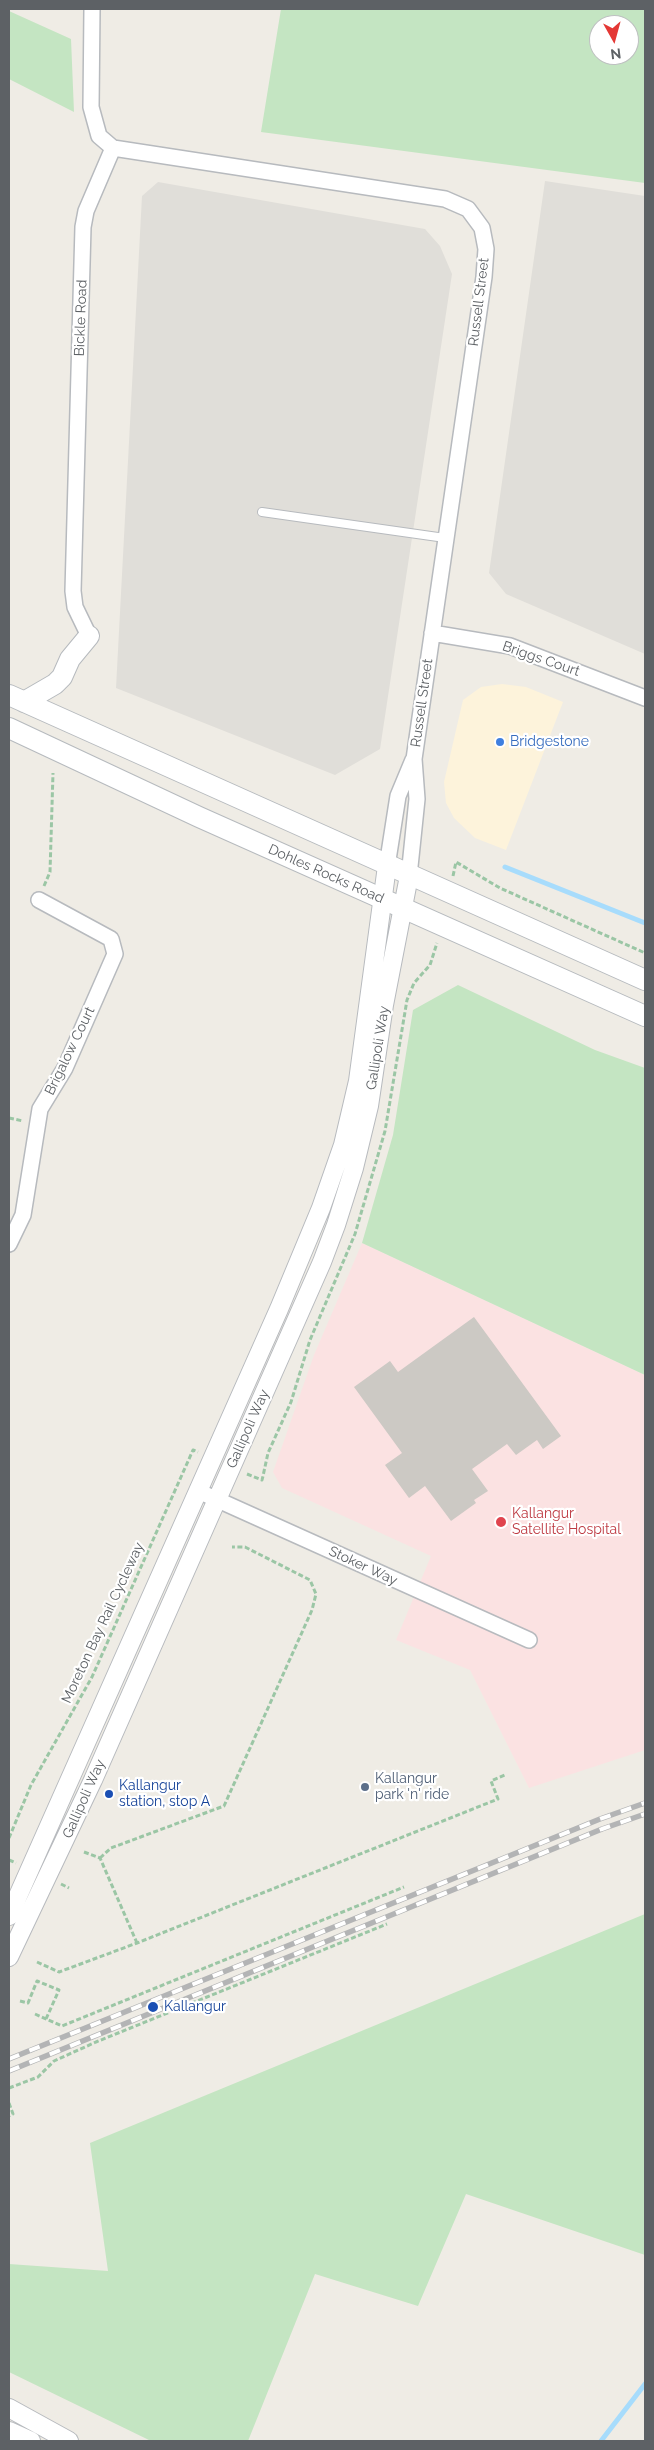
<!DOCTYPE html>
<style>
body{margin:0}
#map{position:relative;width:654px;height:2450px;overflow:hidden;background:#efece5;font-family:Raleway,sans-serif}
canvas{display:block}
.frame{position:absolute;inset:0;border:10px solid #5d6165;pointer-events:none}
.north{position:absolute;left:589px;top:15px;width:50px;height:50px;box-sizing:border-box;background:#fff;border:1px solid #bec0c1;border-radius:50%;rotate:173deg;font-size:14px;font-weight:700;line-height:20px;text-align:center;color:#5d6165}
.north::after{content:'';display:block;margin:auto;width:18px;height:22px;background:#e43835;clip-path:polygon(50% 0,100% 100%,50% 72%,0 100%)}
</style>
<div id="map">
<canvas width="654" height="2450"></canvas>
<div class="frame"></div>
<div class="north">N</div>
</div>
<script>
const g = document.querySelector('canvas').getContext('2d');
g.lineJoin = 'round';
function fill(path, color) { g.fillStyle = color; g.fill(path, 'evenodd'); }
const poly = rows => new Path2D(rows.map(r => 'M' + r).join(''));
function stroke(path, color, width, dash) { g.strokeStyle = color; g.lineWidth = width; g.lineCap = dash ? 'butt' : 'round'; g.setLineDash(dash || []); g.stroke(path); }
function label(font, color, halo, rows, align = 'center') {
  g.font = font + ' Raleway,sans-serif'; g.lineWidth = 4.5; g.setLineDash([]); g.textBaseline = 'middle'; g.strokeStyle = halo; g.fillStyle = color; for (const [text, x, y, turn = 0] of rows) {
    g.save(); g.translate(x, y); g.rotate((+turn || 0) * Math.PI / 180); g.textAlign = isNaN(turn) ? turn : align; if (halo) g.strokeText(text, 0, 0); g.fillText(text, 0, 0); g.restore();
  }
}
fill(poly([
 [502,684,526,687,563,702,506,850,475,838,454,818,446,803,444,782,463,700,481,687]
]), '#fdf3db');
fill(poly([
 [545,181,645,196,645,654,506,594,489,573],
 [158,182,425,229,440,246,452,274,380,749,335,775,116,688,142,196]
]), '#e0ded9');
fill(poly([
 [362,1243,645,1375,645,1750,529,1788,470,1670,396,1640,431,1556,282,1488,273,1472,314,1355]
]), '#fbe2e2');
fill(poly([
 [281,9,645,9,645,183,261,132],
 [599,25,629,25,629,55,599,55],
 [9,11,71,39,74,112,9,79],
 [458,985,595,1050,645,1068,645,1375,362,1243,393,1135,413,1010],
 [645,1914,645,2255,466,2194,418,2306,315,2274,248,2441,151,2441,9,2372,9,2264,108,2271,90,2143]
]), '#c4e5c2');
stroke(poly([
 [505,867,645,923],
 [601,2441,645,2384]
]), '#a7dcfc', 5);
fill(poly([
 [474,1317,561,1436,543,1449,537,1440,516,1455,507,1444,472,1469,488,1491,474,1500,476,1503,451,1521,425,1486,409,1498,385,1465,402,1453,354,1387,390,1361,398,1372]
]), '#ccc9c4');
const service = poly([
 [262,512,445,538]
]);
const minor = poly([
 [92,9,91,107,99,136,113,148,445,199,468,209,482,228,486,249,484,277,414,759,417,799,409,876],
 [432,633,510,646,645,698],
 [89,636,75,607,73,591,83,227,86,211,113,148],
 [387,866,398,796,413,760],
 [9,1244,23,1215,40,1109,65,1068,115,954,111,939,39,900],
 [198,1491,529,1640]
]);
const tertiary = poly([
 [9,1916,279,1309,321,1208,343,1145,358,1081,387,866],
 [9,1957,93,1780,322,1262,336,1225,354,1168,369,1106,384,1005,409,876],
 [9,2408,69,2441],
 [9,2431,31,2441]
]);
const secondary = poly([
 [9,695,645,980],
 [24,702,55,684,62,677,70,659,89,636],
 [9,728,199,817,645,1016]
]);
stroke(service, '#b7babe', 10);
stroke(minor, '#b7babe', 18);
stroke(tertiary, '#b7babe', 20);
stroke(secondary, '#b6babe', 22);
stroke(poly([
 [453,876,456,862,500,888,645,953],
 [44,886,50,872,53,773],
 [9,1118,23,1121],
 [247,1474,262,1480,263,1476,268,1453,291,1402,310,1340,355,1234,385,1131,407,1000,414,983,430,965,437,943],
 [9,1838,31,1785,92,1677,193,1450,198,1452],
 [84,1852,100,1858,137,1943],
 [100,1858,111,1848,224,1806,312,1610,316,1594,310,1580,245,1547,232,1547],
 [9,1860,16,1863],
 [61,1884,69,1888],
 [37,1962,59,1972,137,1943,498,1799,491,1781,505,1775],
 [20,2001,28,2003,37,1981,59,1990,46,2019],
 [35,2014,62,2026,404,1887],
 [9,2088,38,2077,54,2061,96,2042,387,1924],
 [9,2103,13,2114,9,2116]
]), '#9bc6a5', 3, [5, 2.5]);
stroke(service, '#fff', 8);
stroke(minor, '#fff', 15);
stroke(tertiary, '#fff', 18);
stroke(secondary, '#fff', 20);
const rail = poly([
 [9,2059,600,1819,645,1803],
 [9,2071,602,1829,645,1814]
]);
stroke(rail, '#b3b4b5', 5.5);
stroke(rail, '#fff', 4, [11]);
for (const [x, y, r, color] of [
 [500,742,5,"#3f7fe0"],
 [501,1522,6,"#e0444e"],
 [365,1787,5,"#5c6f8a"],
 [109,1794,5,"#1a4fb4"],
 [153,2007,6,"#1a4fb4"]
]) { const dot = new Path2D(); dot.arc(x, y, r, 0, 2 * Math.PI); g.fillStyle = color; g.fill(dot); stroke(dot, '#fff', 2); }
label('14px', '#5d6165', '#fff', [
 ["Russell Street",479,302,-83],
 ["Bickle Road",81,318,-88],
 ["Briggs Court",541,659,19],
 ["Russell Street",422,703,-82],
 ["Dohles Rocks Road",326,874,24],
 ["Gallipoli Way",378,1048,-81],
 ["Brigalow Court",70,1051,-64],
 ["Gallipoli Way",248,1429,-66],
 ["Stoker Way",363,1566,25],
 ["Moreton Bay Rail Cycleway",103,1623,-65],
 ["Gallipoli Way",84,1799,-66]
]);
label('14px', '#366cbe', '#fff', [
 ["Bridgestone",510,742]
], 'left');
label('14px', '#be3a42', '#fff', [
 ["Kallangur",512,1514],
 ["Satellite Hospital",512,1530]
], 'left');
label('14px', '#4e5e75', '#fff', [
 ["Kallangur",375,1779],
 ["park 'n' ride",375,1795]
], 'left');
label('14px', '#164399', '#fff', [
 ["Kallangur",119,1786],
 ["station, stop A",119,1802],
 ["Kallangur",164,2007]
], 'left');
</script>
